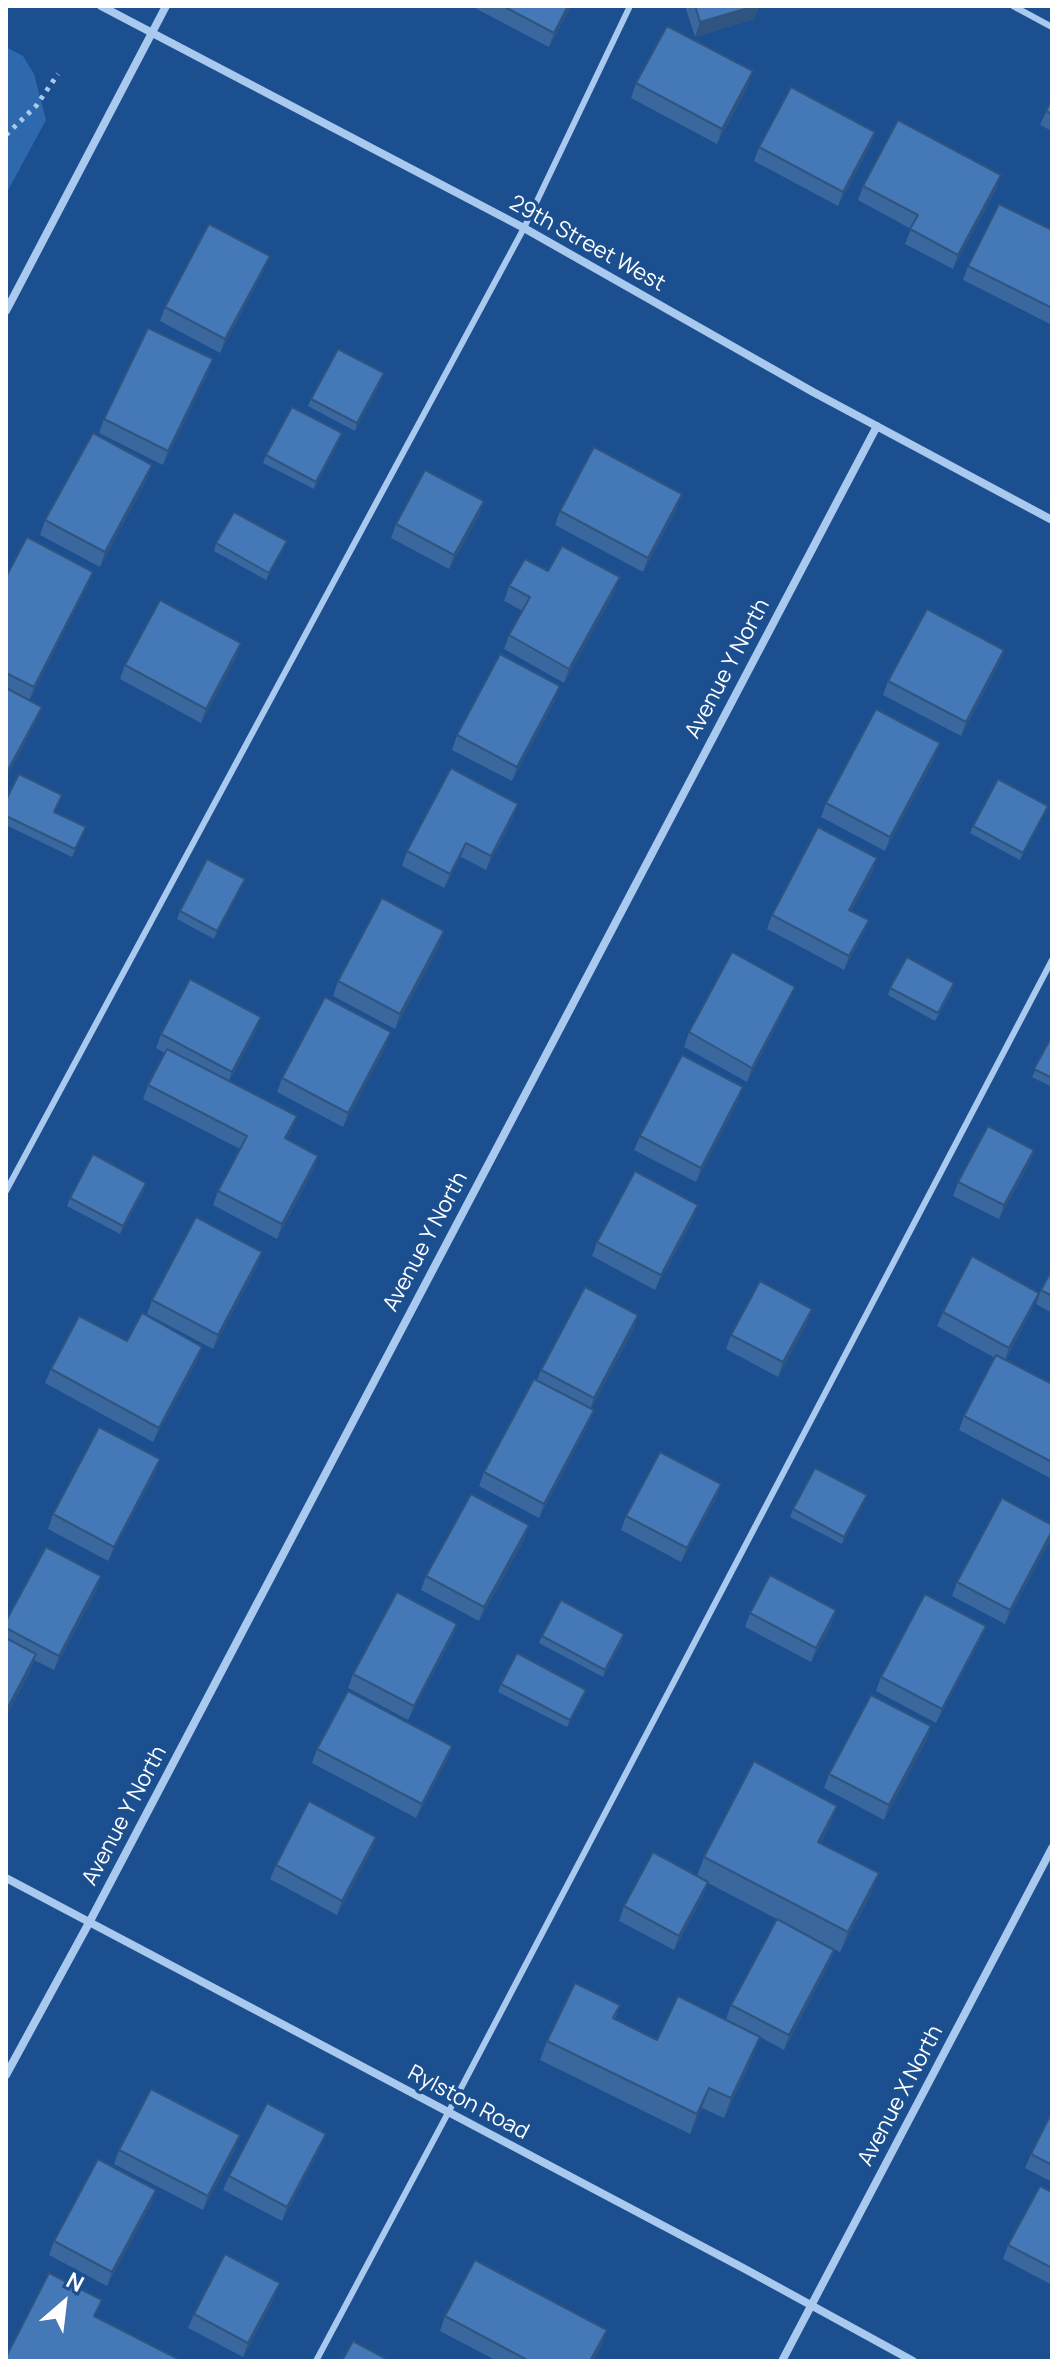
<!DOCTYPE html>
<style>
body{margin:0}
#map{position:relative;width:1058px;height:2367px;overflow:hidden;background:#1b4f8f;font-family:Manrope,sans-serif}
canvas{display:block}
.frame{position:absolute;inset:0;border:8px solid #fff;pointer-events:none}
.north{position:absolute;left:24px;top:2263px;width:80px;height:80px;-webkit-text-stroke:6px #1b4f8f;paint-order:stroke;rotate:28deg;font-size:22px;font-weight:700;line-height:32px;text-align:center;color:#fff}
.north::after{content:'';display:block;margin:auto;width:28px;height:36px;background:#fff;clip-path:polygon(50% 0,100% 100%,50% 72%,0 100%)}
</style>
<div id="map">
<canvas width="1058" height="2367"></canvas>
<div class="frame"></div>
<div class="north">N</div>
</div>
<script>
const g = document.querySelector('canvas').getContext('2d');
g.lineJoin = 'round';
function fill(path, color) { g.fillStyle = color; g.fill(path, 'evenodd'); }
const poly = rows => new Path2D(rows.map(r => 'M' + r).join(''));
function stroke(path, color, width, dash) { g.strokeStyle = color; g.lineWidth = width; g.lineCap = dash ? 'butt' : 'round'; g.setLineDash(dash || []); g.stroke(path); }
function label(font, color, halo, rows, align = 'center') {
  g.font = font + ' Manrope,sans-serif'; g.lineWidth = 7; g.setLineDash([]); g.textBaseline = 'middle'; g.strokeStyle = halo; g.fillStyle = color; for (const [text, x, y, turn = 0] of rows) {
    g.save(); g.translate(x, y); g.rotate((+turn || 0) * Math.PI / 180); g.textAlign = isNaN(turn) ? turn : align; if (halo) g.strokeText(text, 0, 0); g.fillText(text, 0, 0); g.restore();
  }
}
fill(poly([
 [6,47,23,56,34,74,46,120,6,194]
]), '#2e69ad');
stroke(poly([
 [6,135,36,106,58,74]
]), '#a9c9ee', 5, [4, 6]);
stroke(poly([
 [1013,6,1052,27],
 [6,1191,524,228,630,6],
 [316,2361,448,2113,1052,960]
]), '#a9c9ee', 6);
stroke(poly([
 [101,6,524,228,813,392,1052,520],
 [6,311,166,6],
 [6,1878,745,2269,913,2361],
 [6,2075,90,1921,877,426],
 [782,2361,1052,1848]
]), '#a9c9ee', 8);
fill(poly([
 [471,6,571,6,549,47],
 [685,6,759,6,754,19,695,37],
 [636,83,748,86,717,144,631,98],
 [1052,99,1052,131,1040,125],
 [875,132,870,146,838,206,754,161,759,147],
 [1001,175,996,189,953,269,905,244,911,229,858,200,863,186],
 [1052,230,1052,325,963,280,968,266],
 [264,270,220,353,160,321,165,307],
 [208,373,163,465,99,433,104,419],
 [381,381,355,431,308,406,311,399],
 [339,441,314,489,263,463,266,455],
 [147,479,100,567,40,535,45,520],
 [484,501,479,515,449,569,391,538,396,524],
 [677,508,643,572,555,525,560,511],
 [216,543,284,548,266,580,214,551],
 [93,572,87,586,29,701,36,721,6,778,6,577],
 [509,586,615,591,564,683,504,649,509,635,523,611,504,601],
 [241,643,236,657,201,723,120,679,125,665],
 [999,664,961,736,883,695,888,681],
 [555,700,512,781,452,750,457,735],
 [935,757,885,851,821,817,826,803],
 [6,800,60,802,54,812,86,827,72,857,6,825],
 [1048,806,1020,860,970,833,973,826],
 [513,818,486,870,461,857,444,888,402,866,407,851],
 [877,858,872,872,851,911,869,920,863,934,844,970,767,929,772,915],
 [245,879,214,939,177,919,180,911],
 [439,946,395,1029,333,996,338,981],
 [890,988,952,990,935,1021,888,995],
 [789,1001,747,1082,684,1047,689,1032],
 [256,1031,229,1081,292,1130,287,1139,318,1156,313,1170,277,1239,213,1205,218,1191,240,1149,143,1099,148,1085,165,1053,156,1048,161,1034],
 [1052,1036,1052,1087,1032,1077],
 [386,1046,343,1127,277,1092,282,1078],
 [738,1101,696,1182,634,1150,640,1136],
 [1034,1150,1029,1164,999,1219,953,1196,958,1182],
 [144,1190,120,1234,67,1206,70,1198],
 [698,1205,693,1219,655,1290,592,1256,597,1242],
 [262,1252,257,1266,213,1349,147,1314,152,1300],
 [1052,1270,1052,1313,1036,1304,1041,1290],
 [1033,1307,1006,1359,1052,1384,1052,1479,959,1430,964,1416,995,1358,937,1326,943,1312],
 [638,1315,633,1330,591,1409,594,1410,588,1425,539,1518,479,1486,484,1472,537,1380,541,1370],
 [807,1323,778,1377,726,1349,731,1335],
 [127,1341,197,1361,153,1442,45,1383,51,1369],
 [155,1473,108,1561,48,1529,53,1514],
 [721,1484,716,1498,681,1562,621,1530,626,1516],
 [867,1495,842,1544,790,1517,793,1509],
 [529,1525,524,1540,479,1621,421,1590,426,1576],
 [1050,1540,1005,1624,952,1596,957,1582],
 [101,1576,96,1591,54,1670,34,1660,29,1673,6,1717,6,1621],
 [750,1613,831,1625,811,1662,745,1627],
 [457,1624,452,1638,408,1720,348,1688,353,1674],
 [986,1626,980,1640,936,1723,876,1691,881,1677],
 [542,1636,622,1641,603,1677,539,1643],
 [501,1684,583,1698,567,1727,498,1692],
 [931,1726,926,1741,884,1820,824,1788,829,1774],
 [317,1749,447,1760,416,1818,312,1763],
 [830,1825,820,1844,872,1892,840,1952,708,1883,703,1896,674,1950,619,1921,624,1906,697,1876,704,1857],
 [376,1837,371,1851,337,1915,270,1879,276,1865],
 [834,1950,829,1964,784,2050,760,2037,753,2056,724,2118,702,2108,690,2134,540,2060,547,2041,620,2005,615,2019,657,2040,750,2031,726,2019,731,2005],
 [1052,2112,1052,2182,1025,2168,1031,2154],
 [240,2135,235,2149,203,2210,114,2164,119,2150],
 [320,2148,282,2221,223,2190,229,2176],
 [1052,2192,1052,2285,1003,2259,1008,2245],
 [151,2204,107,2286,49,2255,54,2241],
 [274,2298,243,2357,188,2328,194,2314],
 [445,2316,602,2344,593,2361,497,2361,440,2331]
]), '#3a679d');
fill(poly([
 [568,6,571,6,549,47,554,33],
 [755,6,759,6,754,19,695,37,700,22],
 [753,71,748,86,717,144,722,129],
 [875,132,870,146,838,206,843,192],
 [1001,175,996,189,953,269,958,255],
 [270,256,264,270,220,353,225,339],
 [213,359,208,373,163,465,168,451],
 [384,373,381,381,355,431,357,423],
 [342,433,339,441,314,489,316,482],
 [152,465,147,479,100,567,105,552],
 [682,494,677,508,643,572,648,558],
 [484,501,479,515,449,569,454,555],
 [287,541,284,548,266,580,269,573],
 [93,572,87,586,29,701,34,687],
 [620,577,615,591,564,683,569,669],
 [241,643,236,657,201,723,206,709],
 [1004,650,999,664,961,736,966,722],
 [560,686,555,700,512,781,517,767],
 [42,707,36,721,6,778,8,770],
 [940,743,935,757,885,851,890,837],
 [518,804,513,818,486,870,491,856],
 [1048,806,1045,813,1020,860,1023,853],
 [466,843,461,857,444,888,450,874],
 [877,858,872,872,844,924,849,910],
 [245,879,242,887,214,939,217,931],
 [869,920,863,934,844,970,849,956],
 [444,931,439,946,395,1029,400,1014],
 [795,987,789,1001,747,1082,752,1068],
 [261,1017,256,1031,227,1086,232,1072],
 [391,1032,386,1046,343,1127,348,1113],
 [743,1087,738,1101,696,1182,701,1168],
 [297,1116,292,1130,280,1152,285,1138],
 [1034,1150,1029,1164,999,1219,1004,1205],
 [318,1156,313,1170,277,1239,282,1224],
 [146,1183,144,1190,120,1234,123,1226],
 [698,1205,693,1219,655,1290,661,1275],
 [262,1252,257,1266,213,1349,218,1335],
 [1039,1293,1033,1307,1004,1362,1009,1348],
 [812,1309,807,1323,778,1377,783,1362],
 [638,1315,633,1330,589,1413,594,1398],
 [202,1347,197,1361,153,1442,159,1428],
 [594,1410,588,1425,539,1518,544,1504],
 [160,1459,155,1473,108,1561,114,1547],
 [721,1484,716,1498,681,1562,687,1548],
 [867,1495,864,1503,842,1544,844,1537],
 [529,1525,524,1540,479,1621,484,1607],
 [1052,1531,1050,1540,1005,1624,1010,1610],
 [101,1576,96,1591,54,1670,59,1656],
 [836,1610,831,1625,811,1662,816,1648],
 [457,1624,452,1638,408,1720,414,1706],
 [986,1626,980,1640,936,1723,942,1709],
 [624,1634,622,1641,603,1677,605,1670],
 [36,1654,29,1673,6,1717,6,1711],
 [586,1690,583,1698,567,1727,570,1720],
 [931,1726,926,1741,884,1820,889,1805],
 [452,1746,447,1760,416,1818,422,1804],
 [837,1806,830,1825,811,1862,818,1842],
 [376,1837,371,1851,337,1915,342,1901],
 [879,1873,872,1892,840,1952,848,1932],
 [708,1882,703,1896,674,1950,679,1936],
 [834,1950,829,1964,784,2050,789,2035],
 [760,2037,753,2056,724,2118,731,2098],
 [709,2088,702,2108,690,2134,697,2114],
 [326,2134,320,2148,282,2221,287,2207],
 [240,2135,235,2149,203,2210,208,2196],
 [156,2190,151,2204,107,2286,112,2272],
 [280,2283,274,2298,243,2357,248,2343],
 [607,2330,602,2344,593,2361,590,2361]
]), '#305480');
const building = poly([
 [503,6,568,6,554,33,503,6],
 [695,6,755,6,700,22,695,6],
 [667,26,753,71,722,129,636,83,667,26],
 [791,87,875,132,843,192,759,147,791,87],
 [1052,99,1052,114,1046,111,1052,99],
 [898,120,1001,175,958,255,910,229,918,215,863,186,898,120],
 [999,204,1052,230,1052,308,968,266,999,204],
 [209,224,270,256,225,339,165,307,209,224],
 [148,328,213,359,168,451,104,419,148,328],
 [338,349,384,373,357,423,311,399,338,349],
 [292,407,342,433,316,482,266,455,292,407],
 [93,433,152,465,105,552,45,520,93,433],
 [594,447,682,494,648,558,560,511,594,447],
 [425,470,484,501,454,555,396,524,425,470],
 [234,512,287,541,269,573,216,543,234,512],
 [27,537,93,572,34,687,6,673,6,577,27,537],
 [562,546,620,577,569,669,509,635,530,597,509,586,525,559,548,571,562,546],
 [160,600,241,643,206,709,125,665,160,600],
 [927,609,1004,650,966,722,888,681,927,609],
 [500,654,560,686,517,767,457,735,500,654],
 [6,688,42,707,8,770,6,769,6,688],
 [876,709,940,743,890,837,826,803,876,709],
 [451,768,518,804,491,856,466,843,450,874,407,851,451,768],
 [19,774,62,795,54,812,86,827,75,849,6,816,6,800,19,774],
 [998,779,1048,806,1023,853,973,826,998,779],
 [818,827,877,858,849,910,869,920,849,956,772,915,818,827],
 [207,859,245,879,217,931,180,911,207,859],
 [382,898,444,931,400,1014,338,981,382,898],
 [732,952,795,987,752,1068,689,1032,732,952],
 [907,957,954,983,938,1013,890,988,907,957],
 [190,979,261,1017,232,1072,161,1034,190,979],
 [325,997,391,1032,348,1113,282,1078,325,997],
 [1052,1036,1052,1078,1034,1069,1052,1036],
 [167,1049,297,1116,285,1138,318,1156,282,1224,218,1191,247,1136,148,1085,167,1049],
 [682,1055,743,1087,701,1168,640,1136,682,1055],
 [988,1126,1034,1150,1004,1205,958,1182,988,1126],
 [93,1154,146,1183,123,1226,70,1198,93,1154],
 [635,1171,698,1205,661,1275,597,1242,635,1171],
 [196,1217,262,1252,218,1335,152,1300,196,1217],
 [972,1256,1039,1293,1009,1348,943,1312,972,1256],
 [1052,1270,1052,1296,1041,1290,1052,1270],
 [760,1281,812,1309,783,1362,731,1335,760,1281],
 [585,1287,638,1315,594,1398,541,1370,585,1287],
 [142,1313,202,1347,159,1428,51,1369,79,1316,127,1341,142,1313],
 [996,1355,1052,1384,1052,1462,964,1416,996,1355],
 [534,1379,594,1410,544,1504,484,1472,534,1379],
 [99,1427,160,1459,114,1547,53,1514,99,1427],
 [660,1452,721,1484,687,1548,626,1516,660,1452],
 [815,1468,867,1495,844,1537,793,1509,815,1468],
 [471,1494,529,1525,484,1607,426,1576,471,1494],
 [1002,1498,1052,1525,1052,1531,1010,1610,957,1582,1002,1498],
 [46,1547,101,1576,59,1656,6,1628,6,1621,46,1547],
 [770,1575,836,1610,816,1648,750,1613,770,1575],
 [397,1592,457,1624,414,1706,353,1674,397,1592],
 [925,1594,986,1626,942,1709,881,1677,925,1594],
 [561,1600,624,1634,605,1670,542,1636,561,1600],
 [6,1638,36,1654,6,1711,6,1638],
 [517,1653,586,1690,570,1720,501,1684,517,1653],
 [348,1691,452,1746,422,1804,317,1749,348,1691],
 [871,1695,931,1726,889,1805,829,1774,871,1695],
 [754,1761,837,1806,818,1842,879,1873,848,1932,704,1857,754,1761],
 [309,1801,376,1837,342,1901,276,1865,309,1801],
 [653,1852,708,1882,679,1936,624,1906,653,1852],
 [777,1919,834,1950,789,2035,731,2005,777,1919],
 [575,1983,620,2005,613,2018,657,2040,678,1996,760,2037,731,2098,709,2088,697,2114,547,2041,575,1983],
 [151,2089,240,2135,208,2196,119,2150,151,2089],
 [267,2103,326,2134,287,2207,229,2176,267,2103],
 [1052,2112,1052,2165,1031,2154,1052,2112],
 [98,2159,156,2190,112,2272,54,2241,98,2159],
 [1040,2186,1052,2192,1052,2268,1008,2245,1040,2186],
 [225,2254,280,2283,248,2343,194,2314,225,2254],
 [475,2260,607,2330,590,2361,529,2361,445,2316,475,2260],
 [49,2273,102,2300,94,2316,182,2361,6,2360,6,2357,49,2273],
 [353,2341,390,2361,342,2361,353,2341]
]);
fill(building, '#4478b7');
stroke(building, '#305480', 2);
label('22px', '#fff', '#1b4f8f', [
 ["29th Street West",587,244,29],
 ["Avenue Y North",728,669,-62],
 ["Avenue Y North",426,1242,-62],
 ["Avenue Y North",125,1816,-62],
 ["Avenue X North",901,2096,-62],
 ["Rylston Road",468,2103,28]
]);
</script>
